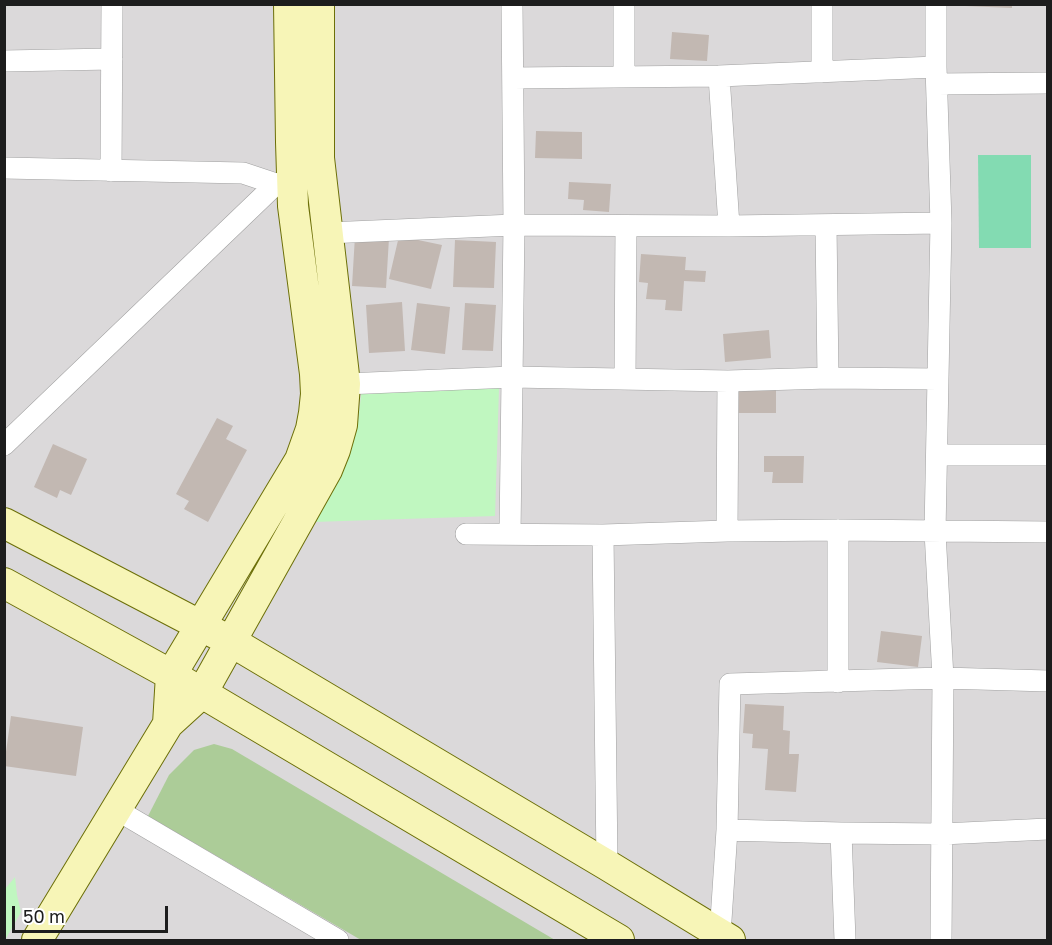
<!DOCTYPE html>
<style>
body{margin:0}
#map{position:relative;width:1052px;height:945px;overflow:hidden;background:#eee9e3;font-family:"Golos Text",sans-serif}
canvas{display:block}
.frame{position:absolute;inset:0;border:6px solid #1d1d1d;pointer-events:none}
.scale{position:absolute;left:12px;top:906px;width:156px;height:27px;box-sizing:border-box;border:3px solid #1d1d1d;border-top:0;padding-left:8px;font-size:18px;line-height:21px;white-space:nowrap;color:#1d1d1d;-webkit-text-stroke:4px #fff;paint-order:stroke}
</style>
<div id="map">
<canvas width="1052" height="945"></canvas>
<div class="frame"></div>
<div class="scale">50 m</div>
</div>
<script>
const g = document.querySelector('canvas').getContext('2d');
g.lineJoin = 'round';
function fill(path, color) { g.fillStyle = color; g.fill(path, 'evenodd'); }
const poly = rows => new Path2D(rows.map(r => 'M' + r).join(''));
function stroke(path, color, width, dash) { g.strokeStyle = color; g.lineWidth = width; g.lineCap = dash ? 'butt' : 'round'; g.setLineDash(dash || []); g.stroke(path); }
fill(poly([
 [5,5,1047,5,1047,940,5,940]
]), '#dbd9da');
fill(poly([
 [214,744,232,749,555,940,361,940,148,816,169,775,194,750]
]), '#accc98');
fill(poly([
 [362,387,499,388,495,516,313,522,346,460,358,422],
 [15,877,17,895,21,912,5,940,5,889]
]), '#c0f7c0');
fill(poly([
 [978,155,1031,155,1031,248,979,248]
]), '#83dbb2');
fill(poly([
 [965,4,1012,4,1012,8,965,6],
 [672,32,709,35,707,61,670,59],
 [536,131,582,132,582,159,535,158],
 [569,182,611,184,609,212,583,210,584,200,568,199],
 [355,236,389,238,386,288,352,286],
 [399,236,442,245,431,289,389,279],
 [455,240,496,242,494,288,453,287],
 [641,254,686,257,685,270,706,271,705,282,684,281,682,311,665,310,666,300,646,299,648,283,639,282],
 [402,302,405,351,369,353,366,305],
 [417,303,450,307,445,354,411,350],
 [465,303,496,305,493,351,462,350],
 [769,330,771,358,725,362,723,334],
 [734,387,776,387,776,413,734,413],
 [217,418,233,426,226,439,247,450,208,522,184,509,189,501,176,494],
 [53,444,87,459,71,495,60,490,57,498,34,487],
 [764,456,804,456,803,483,772,483,773,472,764,472],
 [881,631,922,636,918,667,877,662],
 [745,704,784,706,783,730,790,731,789,754,799,754,796,792,765,790,768,749,752,748,753,734,743,733],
 [11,716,83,727,76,776,4,766]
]), '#c2b8b2');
const street = poly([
 [822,4,822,72],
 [936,4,936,67,941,223,935,532,943,678,941,940],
 [4,61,112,59],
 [719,76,729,226],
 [624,77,624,4],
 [513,78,719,76,936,67],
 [937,84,1048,83],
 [4,168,243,173,276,184,286,182],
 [111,171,112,4],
 [826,225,828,378],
 [327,233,514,225,729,226,941,223],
 [625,379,626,226],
 [345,384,512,377,728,381,828,378,938,379],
 [4,445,276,184],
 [937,455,1048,455],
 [727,531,728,381],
 [466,534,603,535,727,531,838,530,1048,532],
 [510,534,514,225,512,4],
 [603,535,607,865],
 [838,682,838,530],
 [117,810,338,940],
 [727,830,841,833,942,834,1048,829],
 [841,833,845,940],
 [720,935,727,830,730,684,943,678,1048,681]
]);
const secondary = poly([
 [4,523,232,642,607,865,730,940],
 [4,583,175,677,619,940],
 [168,724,171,675,300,460,311,429,314,413,316,394,315,374,293,206,291,142,289,4],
 [37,940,168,724,202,693,327,470,335,450,342,425,345,384,319,158,319,4]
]);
stroke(street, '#a1a1a1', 22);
stroke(secondary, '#6c6f08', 32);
stroke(street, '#fff', 21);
stroke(secondary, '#f7f5b7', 30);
</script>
